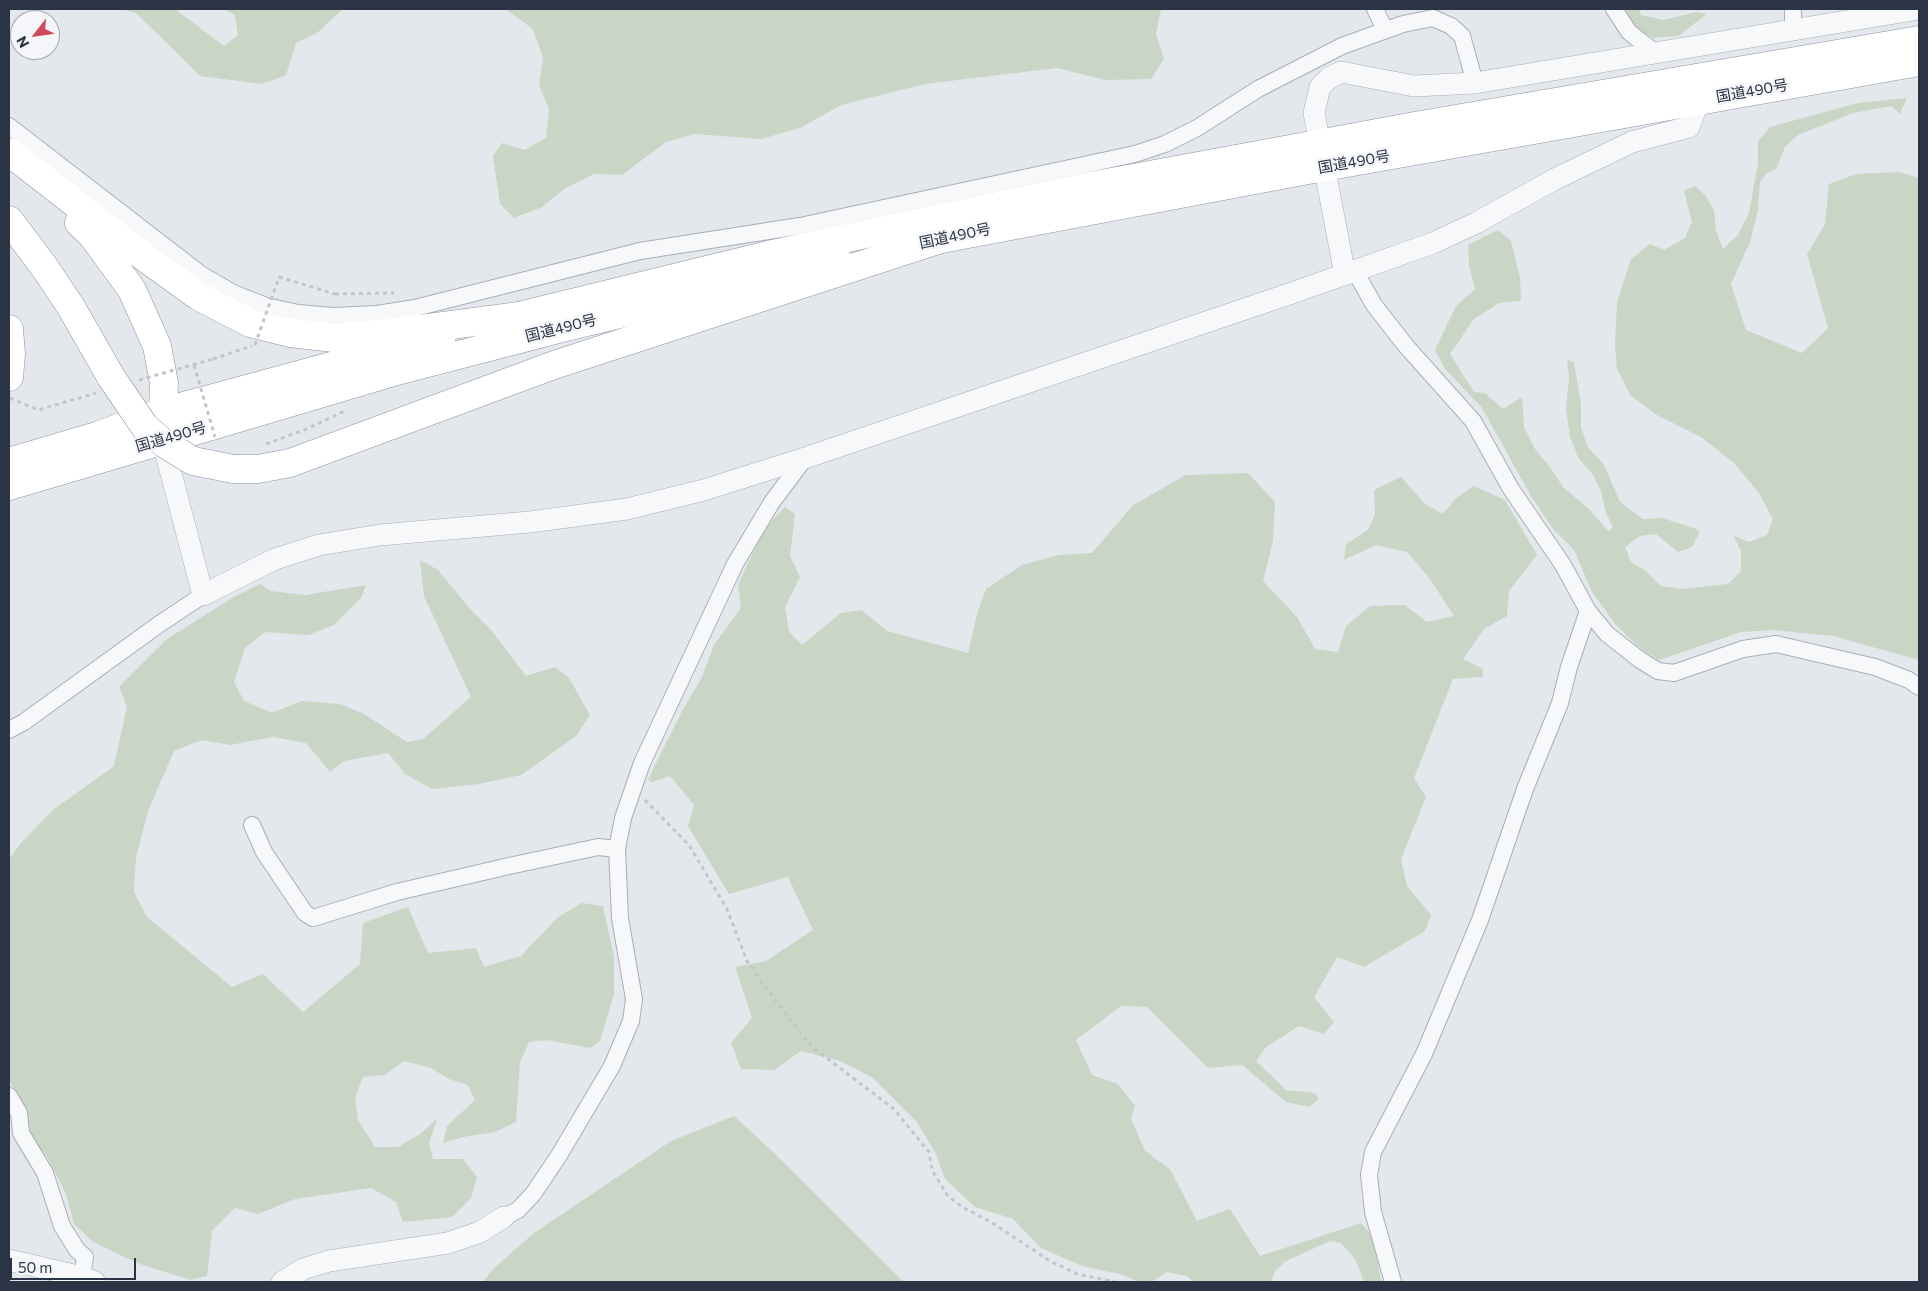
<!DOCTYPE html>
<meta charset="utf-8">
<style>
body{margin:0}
#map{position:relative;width:1928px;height:1291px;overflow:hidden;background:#e4e7ec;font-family:Commissioner,sans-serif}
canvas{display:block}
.frame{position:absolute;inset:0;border:10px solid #2b3445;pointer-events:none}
.north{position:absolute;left:10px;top:10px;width:50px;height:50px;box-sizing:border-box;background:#f4f6f9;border:1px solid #a4a8b1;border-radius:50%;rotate:240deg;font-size:14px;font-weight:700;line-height:20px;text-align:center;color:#2b3445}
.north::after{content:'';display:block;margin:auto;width:18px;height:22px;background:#d1495b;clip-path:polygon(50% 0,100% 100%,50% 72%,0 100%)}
.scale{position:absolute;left:10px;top:1258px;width:126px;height:22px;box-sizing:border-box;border:2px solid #2b3445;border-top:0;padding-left:6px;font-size:15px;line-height:18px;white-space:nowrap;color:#2b3445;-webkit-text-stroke:4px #f4f6f9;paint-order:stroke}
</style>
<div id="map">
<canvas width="1928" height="1291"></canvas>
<div class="frame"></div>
<div class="north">N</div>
<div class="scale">50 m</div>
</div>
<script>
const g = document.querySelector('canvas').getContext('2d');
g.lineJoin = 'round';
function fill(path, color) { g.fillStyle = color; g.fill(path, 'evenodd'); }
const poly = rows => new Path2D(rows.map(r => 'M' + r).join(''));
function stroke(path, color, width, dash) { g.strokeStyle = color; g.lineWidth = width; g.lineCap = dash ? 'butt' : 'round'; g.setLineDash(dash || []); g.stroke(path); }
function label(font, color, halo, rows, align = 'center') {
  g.font = font + ' Commissioner,"Noto Sans JP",sans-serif'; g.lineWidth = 5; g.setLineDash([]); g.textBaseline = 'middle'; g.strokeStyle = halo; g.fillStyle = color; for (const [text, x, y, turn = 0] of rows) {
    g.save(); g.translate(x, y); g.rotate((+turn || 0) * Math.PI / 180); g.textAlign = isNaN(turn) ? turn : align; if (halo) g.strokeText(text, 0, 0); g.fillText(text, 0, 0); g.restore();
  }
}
fill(poly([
 [122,9,175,9,224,46,238,35,235,15,223,9,343,9,317,33,296,43,286,75,262,84,200,76,136,13],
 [505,9,1161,9,1156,34,1164,59,1151,79,1105,80,1057,68,925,84,841,105,802,127,762,139,694,134,666,142,622,175,594,174,564,189,542,207,514,218,500,204,493,156,502,143,524,150,546,138,549,109,539,85,543,58,533,29],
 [1623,9,1639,9,1641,15,1664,20,1696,12,1707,14,1678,36,1654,38,1632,27],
 [1907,98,1900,114,1891,106,1853,113,1798,135,1785,147,1776,169,1767,173,1760,182,1758,210,1750,242,1731,284,1746,330,1802,353,1828,328,1807,254,1825,224,1829,184,1856,174,1900,172,1919,178,1919,660,1833,636,1774,630,1741,632,1659,660,1642,650,1616,625,1592,592,1574,550,1553,529,1531,496,1482,408,1445,369,1435,350,1456,306,1475,289,1469,265,1468,245,1498,230,1511,241,1520,278,1521,301,1499,303,1474,319,1450,354,1474,392,1485,393,1503,409,1522,397,1524,427,1535,449,1550,467,1563,487,1589,509,1609,532,1613,527,1606,513,1601,491,1593,475,1578,457,1570,437,1566,409,1569,379,1567,360,1574,362,1581,404,1581,428,1588,447,1604,465,1620,502,1643,519,1662,518,1694,528,1700,532,1692,547,1678,552,1656,534,1640,536,1625,547,1631,562,1646,571,1661,586,1682,589,1728,584,1741,571,1741,551,1733,535,1749,542,1767,535,1773,519,1759,493,1734,463,1701,437,1657,415,1631,396,1617,369,1615,345,1617,302,1631,259,1650,244,1664,250,1685,238,1692,222,1684,191,1695,186,1705,195,1714,210,1716,231,1723,249,1738,235,1749,213,1758,163,1758,142,1770,127,1858,103],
 [1248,473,1275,502,1273,541,1263,581,1297,617,1315,649,1338,652,1346,626,1370,606,1405,605,1427,622,1454,616,1430,579,1407,552,1376,545,1344,560,1346,544,1368,530,1375,514,1374,490,1401,477,1425,504,1443,514,1455,499,1474,486,1505,500,1537,555,1509,591,1507,616,1484,629,1463,659,1483,669,1483,677,1453,679,1414,778,1426,797,1401,859,1407,886,1431,915,1425,931,1364,967,1337,957,1314,997,1334,1022,1324,1034,1299,1026,1266,1047,1256,1061,1286,1090,1315,1093,1319,1099,1309,1107,1286,1102,1242,1065,1208,1068,1147,1007,1121,1006,1076,1040,1092,1075,1118,1084,1135,1106,1131,1119,1145,1151,1170,1169,1197,1221,1230,1209,1260,1256,1361,1223,1374,1238,1381,1282,1364,1282,1355,1259,1341,1243,1330,1241,1286,1261,1275,1271,1271,1282,1194,1282,1187,1276,1167,1272,1151,1282,1140,1282,1120,1274,1082,1266,1041,1248,1013,1219,975,1207,945,1179,935,1152,917,1122,873,1078,840,1061,801,1051,774,1070,741,1069,731,1043,752,1018,735,967,766,961,813,930,788,877,729,894,688,826,694,805,670,776,652,782,648,779,681,713,702,677,714,645,741,608,738,584,765,528,785,507,795,514,790,556,800,577,785,607,789,632,802,645,841,613,862,610,887,631,968,653,977,614,986,589,1022,565,1059,555,1092,553,1133,505,1186,475],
 [420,560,438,570,470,609,492,631,526,676,555,667,569,678,590,715,576,736,521,775,479,784,432,789,405,774,388,753,344,761,330,772,306,743,273,737,230,745,202,740,174,751,148,811,136,857,134,892,147,917,232,987,263,974,303,1012,360,964,363,923,408,907,428,953,476,948,484,967,521,956,558,917,582,903,603,906,614,957,614,994,600,1041,590,1048,547,1040,529,1042,520,1062,516,1122,495,1132,463,1137,443,1143,447,1126,475,1100,468,1085,449,1079,431,1068,404,1061,385,1075,363,1077,355,1097,358,1120,375,1147,398,1147,420,1134,437,1119,429,1143,433,1159,463,1159,477,1177,471,1198,452,1217,403,1222,396,1202,371,1188,295,1199,258,1214,235,1208,212,1231,207,1276,190,1280,137,1263,93,1242,74,1224,66,1194,48,1158,27,1131,23,1107,9,1080,9,859,21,843,54,809,114,766,127,706,119,687,167,639,232,598,260,584,271,591,305,595,366,585,361,598,334,625,308,635,265,632,245,648,234,682,244,701,272,713,301,701,340,704,364,714,407,742,423,739,471,697,424,596],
 [734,1116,772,1151,904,1282,483,1282,492,1270,534,1233,671,1141]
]), '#c9d6c5');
const minor = poly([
 [1375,9,1385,30],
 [1614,9,1629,32,1657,54],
 [1793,9,1793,30],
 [9,126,202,275,233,293,266,306,298,313,333,316,377,314,415,308,640,251,800,226,1135,154,1165,144,1197,128,1258,89,1342,46,1403,24,1433,18,1451,26,1462,36,1475,83],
 [1355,271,1374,305,1406,346,1473,421,1511,489,1563,565,1588,611,1607,634,1640,660,1658,671,1674,673,1743,649,1776,644,1875,667,1909,680,1919,687],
 [9,730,24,722,158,625,203,595],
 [252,825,264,852,305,913,313,918,397,892,509,866,598,847,617,849],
 [9,1096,19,1113,21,1133,45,1173,62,1226,77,1250,85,1257,82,1277],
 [504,1217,518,1210,533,1194,558,1157,612,1066,631,1021,634,999,620,918,617,849,623,818,642,763,735,564,772,502,805,458],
 [1393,1282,1373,1212,1369,1175,1373,1152,1424,1054,1480,920,1525,789,1560,703,1569,667,1588,611]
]);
const tertiary = poly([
 [1345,275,1314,113,1320,87,1329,78,1341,72,1414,86,1475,83,1919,9],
 [162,439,203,595,275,559,319,545,380,535,530,522,627,509,704,490,805,458,1292,293,1433,243,1476,223,1555,179,1632,142,1689,127,1699,100],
 [9,1260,82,1277,95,1282],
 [282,1282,303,1269,329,1261,448,1243,480,1232,504,1217]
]);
const trunk = poly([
 [920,243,1324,167,1919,62],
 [498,321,768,255,1090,186,1415,126,1919,40],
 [9,462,97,436,162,412,442,336],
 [9,486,393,372,570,326,839,262]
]);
const motorway = poly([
 [9,152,144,257,198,296,250,323,290,333,334,338,390,333,520,316],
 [9,220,45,268,71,307,111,377],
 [79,223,92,235,132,290,157,346,164,383,162,439],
 [9,329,11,354,9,377],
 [233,469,258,469,290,463,554,365,944,238]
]);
stroke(minor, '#a9aeb7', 18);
stroke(tertiary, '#a9aeb7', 22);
stroke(trunk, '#8b94a3', 29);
stroke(motorway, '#8b94a3', 29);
stroke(poly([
 [335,294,394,293],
 [213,359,252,346],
 [10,398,38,410,96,393],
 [266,444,304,430,345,411],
 [645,800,689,845,727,909,747,961,766,988,812,1047,894,1109,929,1152,932,1170,947,1195,962,1207,991,1222,1050,1261,1077,1274,1116,1282]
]), '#c2c5cb', 3, [4, 4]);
stroke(minor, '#f7f8fa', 16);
stroke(tertiary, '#f7f8fa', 21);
stroke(trunk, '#fff', 28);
stroke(motorway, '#fff', 28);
const motorwayBridge = poly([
 [111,377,145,427,165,444,193,461,233,469]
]);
stroke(motorwayBridge, '#8b94a3', 29, []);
stroke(poly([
 [255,345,279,277,335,294],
 [194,365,215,437],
 [139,380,213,359]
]), '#c2c5cb', 3, [4, 4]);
stroke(motorwayBridge, '#fff', 28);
label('15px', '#2b3445', '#f4f6f9', [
 ["国道490号",1752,91,-10],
 ["国道490号",1354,162,-10],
 ["国道490号",955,236,-12],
 ["国道490号",561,328,-14],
 ["国道490号",171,437,-16]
]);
</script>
